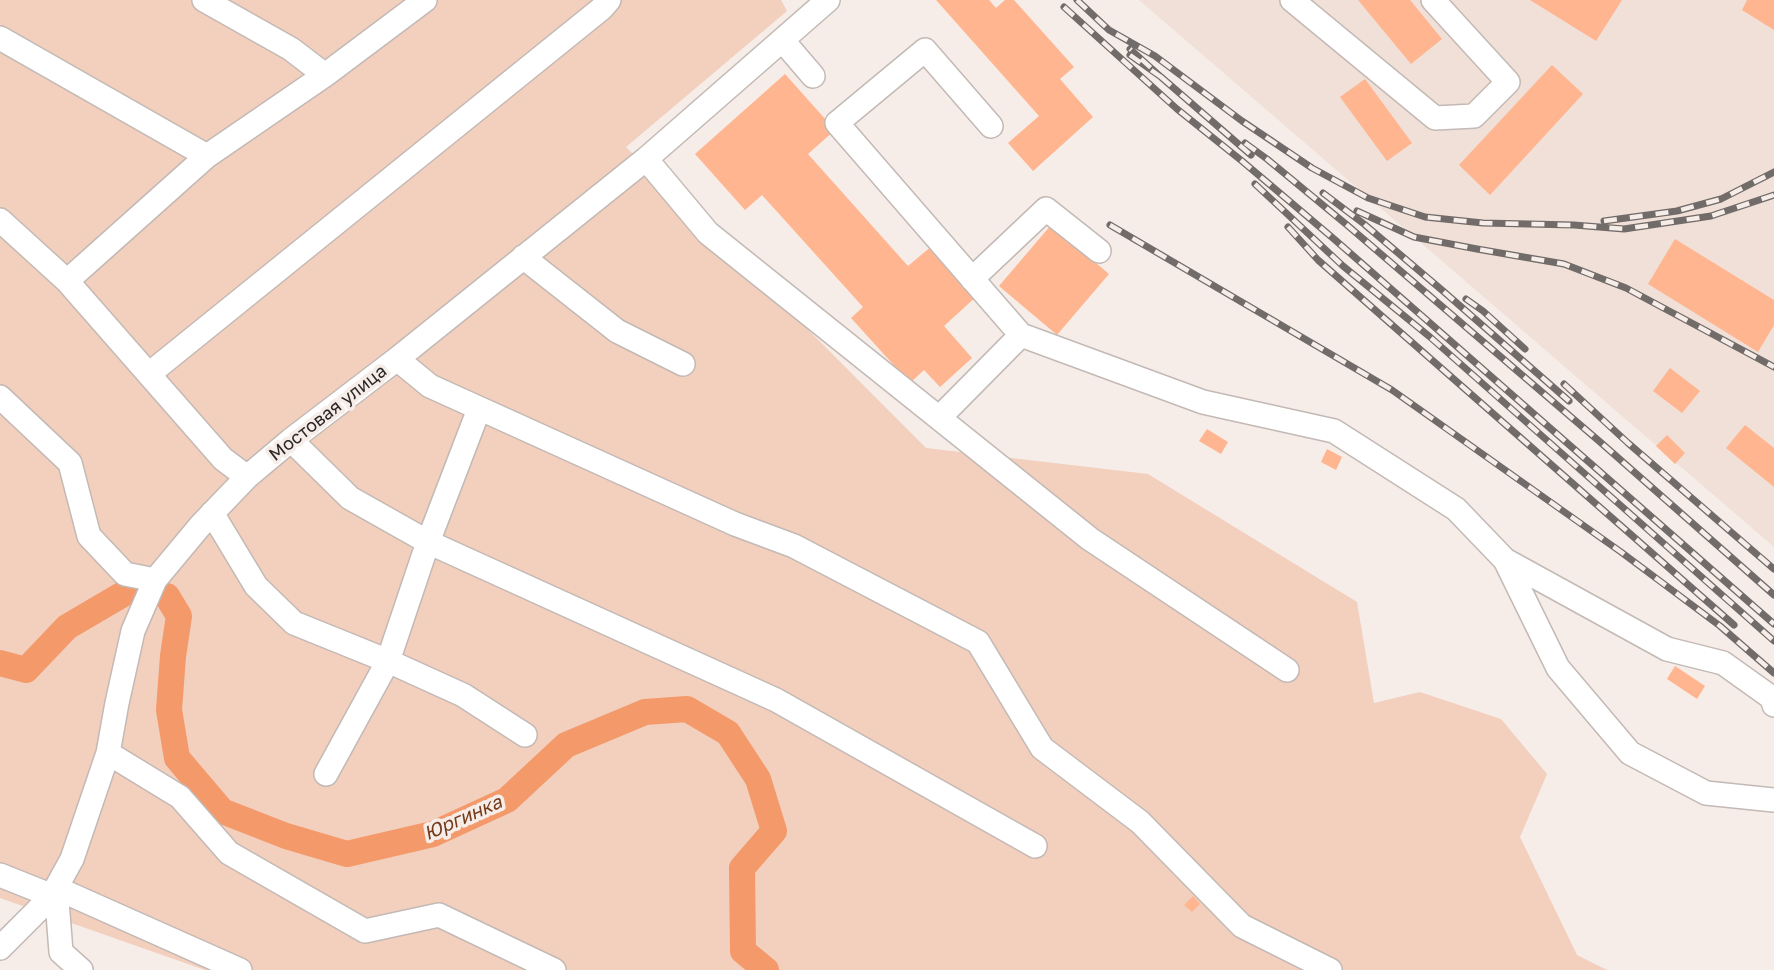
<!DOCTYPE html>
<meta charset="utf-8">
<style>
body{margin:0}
canvas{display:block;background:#f6ece8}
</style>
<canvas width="1774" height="970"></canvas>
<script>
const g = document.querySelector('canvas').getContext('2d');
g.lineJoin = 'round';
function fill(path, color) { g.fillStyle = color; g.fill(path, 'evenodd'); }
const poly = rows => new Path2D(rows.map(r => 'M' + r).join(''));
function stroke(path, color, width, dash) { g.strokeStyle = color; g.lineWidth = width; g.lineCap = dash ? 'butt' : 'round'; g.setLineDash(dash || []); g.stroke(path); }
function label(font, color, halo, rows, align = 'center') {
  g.font = font + ' "Golos Text",sans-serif'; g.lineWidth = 7; g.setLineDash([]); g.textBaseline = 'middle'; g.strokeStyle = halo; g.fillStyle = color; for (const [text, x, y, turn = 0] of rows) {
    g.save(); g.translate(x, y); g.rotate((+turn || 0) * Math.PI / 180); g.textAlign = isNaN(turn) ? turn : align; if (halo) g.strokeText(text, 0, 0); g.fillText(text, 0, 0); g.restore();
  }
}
fill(poly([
 [1139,0,1774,0,1774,547]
]), '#f1e0d7');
fill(poly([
 [0,0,781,0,787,11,626,147,926,448,1148,474,1357,602,1374,703,1420,692,1501,719,1547,774,1520,837,1577,955,1607,970,205,970,0,898]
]), '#f3cfbd');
stroke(poly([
 [167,596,179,616,173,656,169,710,177,758,222,811,286,836,347,854,433,834,507,800,566,745,645,712,687,709,728,733,758,779,774,831,742,868,743,951,766,970],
 [0,663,26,670,67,627,130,590]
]), '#f3996a', 26);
fill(poly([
 [936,0,989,0,996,8,1005,0,1014,0,1074,67,1060,79,1093,117,1033,171,1008,143,1039,116],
 [1358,0,1410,0,1442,39,1411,64],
 [1530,0,1622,0,1596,41],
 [1747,0,1774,0,1774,30,1742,10],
 [1552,65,1583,94,1490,195,1459,165],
 [785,74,835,130,808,154,908,266,933,245,978,295,944,326,972,358,940,387,924,370,910,383,851,318,863,307,762,195,745,210,695,154],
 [1365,79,1412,143,1387,161,1340,97],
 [1051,225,1109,274,1057,335,999,286],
 [1675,239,1774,300,1774,325,1758,352,1648,284],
 [1670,368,1700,391,1682,413,1653,391],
 [1745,425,1774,448,1774,487,1726,448],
 [1207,429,1228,442,1221,454,1199,441],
 [1667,435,1685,453,1675,464,1656,446],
 [1327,449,1342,457,1336,470,1321,462],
 [1675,666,1705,686,1697,699,1667,679],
 [1193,896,1200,904,1192,912,1184,905]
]), '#ffb58f');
const minor = poly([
 [204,0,291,49,325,75],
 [1292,0,1435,118,1474,116,1508,82,1433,0],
 [0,38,207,156],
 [783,41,813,76],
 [646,159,708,233,1090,539,1287,670],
 [0,220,67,281,223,459,247,477],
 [523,257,617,331,683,364],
 [972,279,1046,209,1099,251],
 [67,281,207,156,325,75,425,0],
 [1021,335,1203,402,1334,431,1456,509,1505,560,1667,649,1723,663,1772,698,1774,705],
 [397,359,430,386,735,524,794,546,978,642,1042,748,1140,822,1242,926,1330,970],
 [149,374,601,9,609,0],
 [0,397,70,463,89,536,125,574,155,580],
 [939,418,1021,335,837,123,925,50,991,126],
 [291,440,350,498,428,542,776,700,1035,846],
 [212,513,256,586,294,623,388,661,463,695,525,735],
 [1505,560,1558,668,1630,753,1706,793,1774,800],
 [108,753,180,797,229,853,365,931,439,915,554,970],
 [326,774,388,661,428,542,479,409],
 [0,875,50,895],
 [0,948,38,910,56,888,72,859,108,753,117,703,133,631,155,580,200,526,247,477,291,440,397,359,646,159,828,0],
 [81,970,61,952,56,888,240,970]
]);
stroke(minor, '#c3b9b5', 26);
stroke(minor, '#fff', 23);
const rail = poly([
 [1077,0,1109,30,1155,56,1242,121,1312,168,1368,198,1425,217,1483,223,1574,225,1624,229,1711,216,1774,195],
 [1064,7,1177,109,1242,161,1334,239,1774,624],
 [1130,55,1161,77,1130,49],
 [1161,77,1251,155],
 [1245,143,1267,159,1347,225,1599,441,1774,595],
 [1255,184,1343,266,1430,337,1774,641],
 [1323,193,1364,224,1443,291,1569,401],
 [1357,211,1414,237,1477,249,1564,264,1626,288,1774,367],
 [1604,221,1677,211,1721,199,1774,172],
 [1110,225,1392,390,1621,552,1720,626,1774,673],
 [1288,227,1318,260,1734,625],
 [1466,299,1483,311,1525,349],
 [1564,384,1628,443,1774,569]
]);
stroke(rail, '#716b69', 7);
stroke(rail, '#f6ece8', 4.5, [13]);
label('18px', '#2b2726', '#f6ece8', [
 ["Мостовая улица",328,413,-38]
]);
label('italic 19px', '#743a19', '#f6ece8', [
 ["Юргинка",463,818,-24]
]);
</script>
